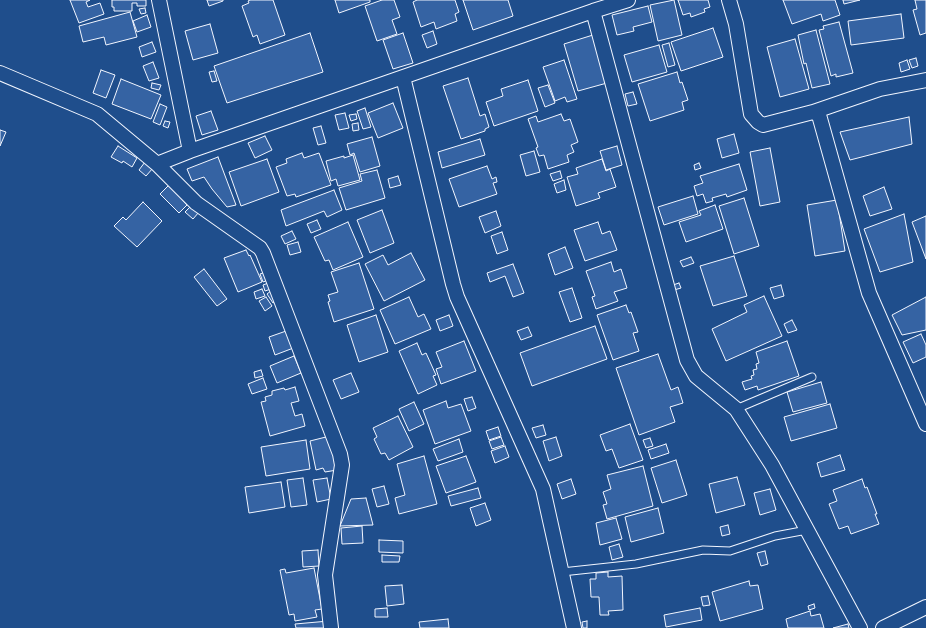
<!DOCTYPE html>
<style>
body{margin:0}
canvas{display:block;background:#1f4e8c}
</style>
<canvas width="926" height="628"></canvas>
<script>
const g = document.querySelector('canvas').getContext('2d');
g.lineJoin = 'round';
function fill(path, color) { g.fillStyle = color; g.fill(path, 'evenodd'); }
const poly = rows => new Path2D(rows.map(r => 'M' + r).join(''));
function stroke(path, color, width, dash) { g.strokeStyle = color; g.lineWidth = width; g.lineCap = dash ? 'butt' : 'round'; g.setLineDash(dash || []); g.stroke(path); }
const building = poly([
 [70,0,90,0,86,2,88,7,100,3,104,14,79,23,70,0],
 [112,0,146,0,146,6,137,6,137,3,132,3,132,11,114,11,114,7,112,7,112,0],
 [207,0,223,0,223,1,209,6,207,0],
 [250,0,273,0,285,35,260,44,257,35,253,37,242,6,249,3,248,1,250,0],
 [335,0,370,0,370,2,339,13,335,0],
 [382,0,394,0,400,17,392,20,397,34,377,41,365,6,382,0],
 [417,0,455,0,459,12,455,14,457,21,436,29,434,22,421,27,413,2,417,0],
 [463,0,508,0,513,16,473,30,463,0],
 [674,0,682,35,658,41,650,5,674,0],
 [678,0,708,0,710,7,704,9,705,12,691,17,690,13,683,15,678,0],
 [783,0,835,0,840,15,823,21,821,14,792,24,783,0],
 [843,0,860,0,844,4,843,0],
 [915,0,926,0,926,33,920,35,913,10,917,9,915,0],
 [648,6,652,22,633,27,634,31,617,35,612,15,648,6],
 [145,8,146,13,141,14,139,9,145,8],
 [130,12,137,37,106,45,104,37,83,42,79,26,130,12],
 [901,14,904,38,851,45,848,21,901,14],
 [147,15,151,27,137,32,133,21,147,15],
 [839,22,853,73,836,77,836,74,831,76,819,30,824,29,823,26,839,22],
 [210,24,218,53,193,60,185,31,210,24],
 [713,28,723,57,681,71,671,42,713,28],
 [816,30,830,84,812,88,806,63,804,64,798,35,816,30],
 [433,31,437,44,427,48,422,35,433,31],
 [310,33,323,72,227,103,214,66,310,33],
 [403,33,413,63,393,69,383,40,403,33],
 [593,35,607,83,578,91,564,44,593,35],
 [795,39,809,89,780,97,767,47,795,39],
 [152,42,156,52,142,57,139,47,152,42],
 [669,43,675,65,668,67,662,45,669,43],
 [659,45,667,72,632,82,624,55,659,45],
 [916,58,918,66,912,68,909,60,916,58],
 [564,60,577,99,567,102,565,97,555,101,543,67,564,60],
 [907,60,910,69,901,72,899,63,907,60],
 [153,62,159,78,149,81,143,66,153,62],
 [101,70,115,75,106,98,93,93,101,70],
 [214,71,217,81,212,82,209,72,214,71],
 [677,72,680,83,682,82,688,100,682,102,684,110,650,121,638,84,677,72],
 [468,78,480,116,485,114,489,127,485,129,485,131,461,139,443,86,468,78],
 [121,79,161,95,151,119,112,104,121,79],
 [528,80,538,111,494,126,486,102,503,96,501,89,528,80],
 [152,83,161,85,159,90,151,88,152,83],
 [548,85,555,103,545,107,538,88,548,85],
 [633,92,637,104,628,106,625,94,633,92],
 [393,103,403,128,378,138,368,113,393,103],
 [160,104,167,107,160,125,153,122,160,104],
 [365,108,371,127,363,129,357,111,365,108],
 [211,111,218,130,202,135,196,116,211,111],
 [345,113,349,128,339,130,335,115,345,113],
 [356,114,357,119,351,121,349,115,356,114],
 [561,114,564,121,570,119,578,142,571,145,574,152,567,155,569,162,548,169,544,155,539,156,536,148,538,147,528,119,536,116,538,122,561,114],
 [909,117,912,144,850,160,840,132,909,117],
 [165,121,170,122,168,128,163,126,165,121],
 [358,123,359,130,353,131,352,124,358,123],
 [321,126,326,143,318,145,313,128,321,126],
 [0,130,6,132,0,146,0,130],
 [734,134,739,153,722,158,717,139,734,134],
 [265,136,272,150,255,158,248,143,265,136],
 [372,137,380,166,360,172,354,153,350,155,347,144,372,137],
 [480,139,485,155,442,168,438,152,480,139],
 [118,146,137,158,132,167,123,161,122,163,111,157,118,146],
 [617,146,622,165,606,170,600,151,617,146],
 [770,148,780,202,760,206,750,152,770,148],
 [534,151,540,172,526,176,520,155,534,151],
 [302,153,304,158,319,153,331,185,296,197,295,194,287,196,276,167,287,163,286,159,302,153],
 [353,155,360,180,338,186,336,179,331,181,326,161,344,156,344,158,353,155],
 [218,157,236,205,227,207,212,189,204,177,192,181,187,169,218,157],
 [267,159,279,192,241,206,229,172,267,159],
 [602,159,606,171,610,169,616,187,598,193,600,198,576,206,567,177,578,174,576,168,602,159],
 [145,162,153,168,146,176,139,170,145,162],
 [699,163,701,168,695,170,694,165,699,163],
 [739,164,747,190,727,197,726,194,712,198,713,201,706,203,703,194,697,196,694,186,703,183,700,176,739,164],
 [487,166,492,179,496,177,497,182,493,183,497,194,459,207,449,179,487,166],
 [377,170,385,198,346,210,339,188,362,181,360,174,377,170],
 [560,171,562,178,553,181,550,174,560,171],
 [398,176,401,185,390,188,388,179,398,176],
 [564,180,566,190,557,193,554,184,564,180],
 [169,185,183,196,181,198,187,205,179,213,160,194,169,185],
 [884,187,892,209,870,216,863,196,884,187],
 [334,190,342,210,327,217,324,211,286,226,281,210,334,190],
 [693,196,698,214,664,225,658,207,693,196],
 [744,198,759,246,734,254,719,206,744,198],
 [837,200,845,251,815,256,807,205,837,200],
 [143,202,162,221,137,247,114,226,123,217,126,220,143,202],
 [192,205,199,212,193,219,185,212,192,205],
 [715,205,723,229,686,242,679,222,701,215,699,211,715,205],
 [382,210,394,243,370,253,357,220,382,210],
 [496,211,501,226,485,233,479,217,496,211],
 [904,214,913,262,880,272,864,229,904,214],
 [926,216,926,259,912,222,926,216],
 [317,220,321,229,311,233,307,224,317,220],
 [348,222,363,257,333,270,329,260,325,261,314,237,348,222],
 [598,222,602,234,610,231,617,250,585,261,574,230,598,222],
 [292,231,296,239,285,244,281,236,292,231],
 [502,232,508,250,497,254,491,236,502,232],
 [298,242,301,252,290,255,287,245,298,242],
 [565,247,573,268,555,275,548,254,565,247],
 [246,250,249,256,250,255,262,282,238,292,224,258,246,250],
 [411,253,425,280,384,301,365,264,383,255,388,265,411,253],
 [734,256,747,296,713,306,700,266,734,256],
 [691,257,694,263,683,267,680,261,691,257],
 [611,262,614,272,621,269,627,288,614,292,618,301,596,309,592,297,595,296,586,271,611,262],
 [359,263,374,309,334,322,328,302,330,301,328,295,338,292,331,272,359,263],
 [513,264,524,293,513,297,505,276,490,282,487,273,513,264],
 [204,269,227,299,217,306,194,277,204,269],
 [268,271,271,279,263,282,260,274,268,271],
 [271,282,274,288,265,291,263,285,271,282],
 [679,283,681,288,674,290,673,285,679,283],
 [781,285,784,296,774,299,770,288,781,285],
 [572,288,582,318,570,322,559,292,572,288],
 [262,289,265,296,256,299,254,292,262,289],
 [272,290,279,299,273,303,267,294,272,290],
 [764,296,782,336,726,361,712,329,747,312,744,305,764,296],
 [266,297,272,306,265,311,259,301,266,297],
 [409,297,418,317,424,314,431,329,395,344,380,310,409,297],
 [926,297,926,330,902,335,892,315,926,297],
 [626,305,629,313,631,312,638,332,633,333,639,351,613,360,597,315,626,305],
 [376,315,388,352,359,362,347,325,376,315],
 [449,315,453,326,440,331,436,320,449,315],
 [792,320,797,330,788,333,784,324,792,320],
 [595,326,607,359,532,386,520,353,595,326],
 [528,327,532,336,521,340,517,331,528,327],
 [289,330,296,347,275,355,269,337,289,330],
 [921,334,926,345,926,357,913,363,903,342,921,334],
 [464,341,476,371,441,384,436,369,442,367,436,352,464,341],
 [787,341,799,376,758,390,757,386,745,390,742,382,752,379,751,376,754,375,753,370,757,369,756,364,759,363,756,352,787,341],
 [417,343,422,355,426,353,436,375,433,376,437,385,418,394,399,351,417,343],
 [658,354,671,390,678,387,683,403,670,407,675,422,639,435,616,368,658,354],
 [294,356,301,373,277,383,270,366,294,356],
 [261,370,263,376,255,378,254,372,261,370],
 [351,373,359,392,341,399,333,380,351,373],
 [263,378,267,389,252,394,248,384,263,378],
 [821,382,827,403,793,412,787,392,821,382],
 [295,387,299,401,291,403,295,416,302,414,305,426,270,436,261,402,266,401,265,397,272,395,272,391,284,388,285,390,295,387],
 [472,397,476,408,468,411,464,399,472,397],
 [446,401,448,408,461,404,471,431,435,444,423,410,446,401],
 [414,402,424,424,409,431,399,409,414,402],
 [830,404,837,428,791,441,784,417,830,404],
 [398,416,413,447,389,460,385,453,381,454,374,439,377,437,373,428,398,416],
 [630,424,643,460,619,468,612,449,606,451,600,435,630,424],
 [543,425,546,435,536,438,532,428,543,425],
 [498,427,501,436,489,440,486,431,498,427],
 [330,436,337,470,325,472,323,468,316,470,310,441,330,436],
 [501,437,504,445,492,449,489,441,501,437],
 [556,437,562,456,549,461,543,441,556,437],
 [650,438,653,446,646,448,643,440,650,438],
 [459,439,463,452,438,461,433,449,459,439],
 [306,440,310,469,266,476,261,447,306,440],
 [666,444,669,453,651,459,648,450,666,444],
 [505,446,509,457,495,463,491,451,505,446],
 [840,455,845,470,821,477,817,463,840,455],
 [424,456,437,504,399,514,395,498,405,495,397,464,424,456],
 [466,456,476,482,446,493,436,466,466,456],
 [676,460,687,495,662,503,651,468,676,460],
 [643,466,653,506,607,519,603,505,607,504,603,492,611,489,607,475,643,466],
 [737,477,745,505,716,513,709,484,737,477],
 [303,478,307,505,291,507,287,480,303,478],
 [327,478,331,499,317,502,313,480,327,478],
 [571,479,576,494,562,499,557,484,571,479],
 [862,479,865,488,867,487,877,514,875,514,879,524,851,534,848,526,839,529,829,504,837,501,833,490,862,479],
 [281,482,285,507,249,513,245,487,281,482],
 [384,486,389,504,377,507,372,489,384,486],
 [478,488,481,498,451,506,448,496,478,488],
 [770,489,776,510,760,515,754,493,770,489],
 [366,498,373,525,340,526,351,499,366,498],
 [485,503,491,520,476,526,470,508,485,503],
 [658,508,664,533,631,542,625,517,658,508],
 [616,518,622,539,600,545,596,523,616,518],
 [728,525,730,534,722,536,720,527,728,525],
 [362,526,363,543,342,544,341,528,362,526],
 [379,540,403,541,403,553,379,552,379,540],
 [619,544,623,557,612,560,609,547,619,544],
 [318,550,319,566,303,567,302,551,318,550],
 [765,551,768,564,761,566,757,553,765,551],
 [382,555,400,556,399,562,382,562,382,555],
 [314,568,322,609,315,610,317,617,295,621,294,614,289,615,280,570,285,569,286,573,314,568],
 [608,572,608,577,622,576,623,610,608,611,609,615,600,615,599,597,591,597,590,579,596,579,596,573,608,572],
 [749,581,750,586,758,585,763,609,720,621,712,592,749,581],
 [402,585,404,604,387,606,385,586,402,585],
 [708,596,710,605,703,606,701,597,708,596],
 [814,604,815,608,809,610,808,606,814,604],
 [387,608,388,617,375,617,375,609,387,608],
 [700,608,702,620,666,627,664,615,700,608],
 [810,611,811,616,820,614,824,628,788,628,786,619,810,611],
 [448,619,449,628,420,628,419,622,448,619],
 [329,621,329,628,296,628,295,624,329,621],
 [587,621,587,628,583,628,582,622,587,621],
 [848,624,849,628,833,628,848,624]
]);
fill(building, '#3563a3');
stroke(building, '#f2f6ff', 1);
const lane = poly([
 [736,409,812,377],
 [562,572,636,564,703,550,730,551,775,536,807,530]
]);
const street = poly([
 [729,0,736,24,751,114,758,122,763,125,813,112,819,115,869,293,926,424],
 [593,11,687,360,696,376,736,409,772,465,860,628],
 [0,73,97,114,157,164,196,203,260,248,263,253,340,454,342,465,325,575,331,628],
 [403,77,453,284,457,297,543,489,574,628],
 [813,112,880,89,926,80],
 [190,151,593,11,628,0],
 [157,164,190,151,159,0],
 [883,628,926,607]
]);
stroke(lane, '#f2f6ff', 9);
stroke(street, '#f2f6ff', 16);
stroke(lane, '#1f4e8c', 7);
stroke(street, '#1f4e8c', 14);
</script>
